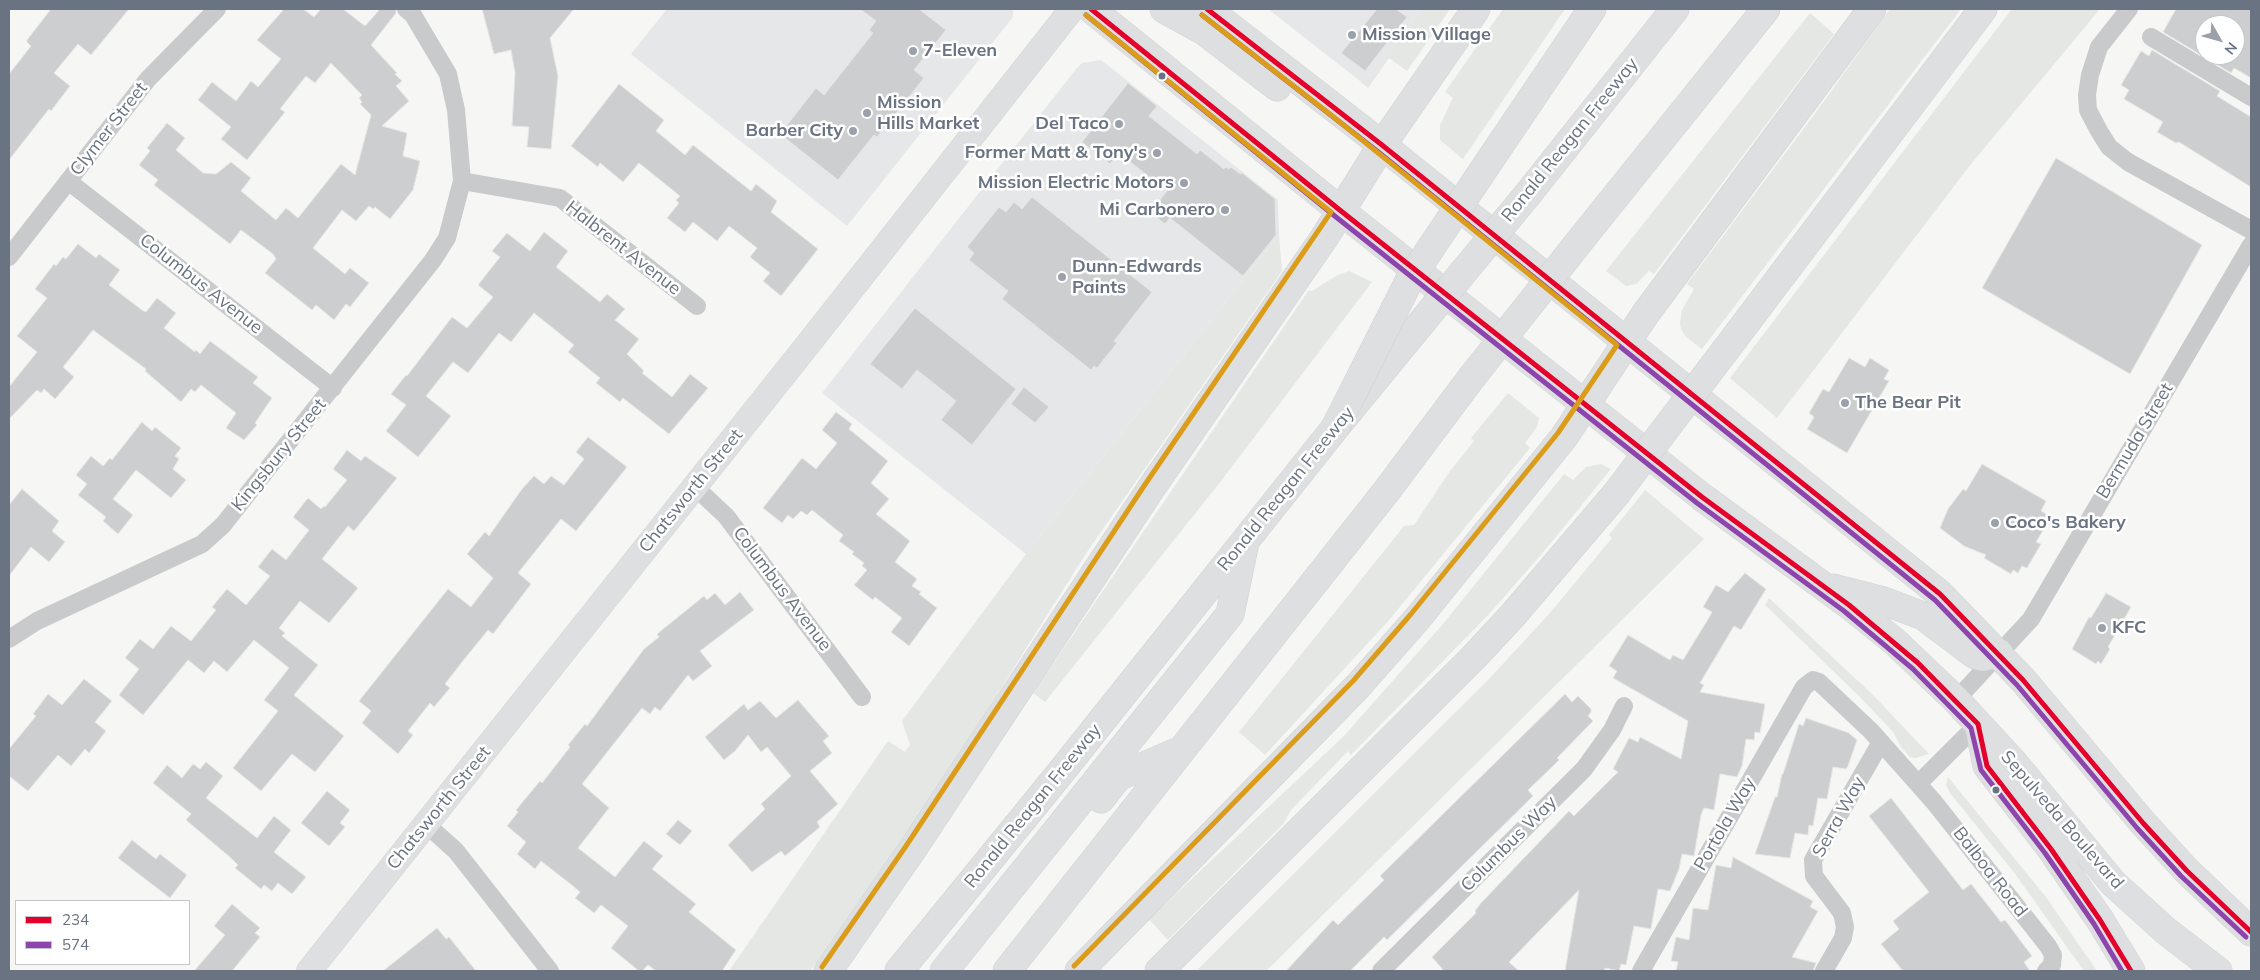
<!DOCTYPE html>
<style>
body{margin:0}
#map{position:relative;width:2260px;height:980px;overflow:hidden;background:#f6f6f5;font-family:Mulish,sans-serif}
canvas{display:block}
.frame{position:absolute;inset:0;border:10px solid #697382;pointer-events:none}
.legend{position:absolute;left:15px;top:900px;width:175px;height:65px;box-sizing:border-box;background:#fff;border:1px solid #c3c7cd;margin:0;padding:6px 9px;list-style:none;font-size:15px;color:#697382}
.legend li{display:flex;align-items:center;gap:10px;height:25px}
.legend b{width:25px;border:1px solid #c3c7cd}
.north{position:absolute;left:2195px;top:15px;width:50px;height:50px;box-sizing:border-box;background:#fff;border:1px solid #c3c7cd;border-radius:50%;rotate:128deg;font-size:14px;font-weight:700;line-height:20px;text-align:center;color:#697382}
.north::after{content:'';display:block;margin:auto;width:18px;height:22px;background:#9aa1aa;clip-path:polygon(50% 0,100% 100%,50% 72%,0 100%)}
</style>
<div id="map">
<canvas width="2260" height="980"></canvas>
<div class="frame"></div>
<ul class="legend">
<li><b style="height:6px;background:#e4002b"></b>234</li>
<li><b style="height:6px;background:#8e44ad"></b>574</li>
</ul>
<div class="north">N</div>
</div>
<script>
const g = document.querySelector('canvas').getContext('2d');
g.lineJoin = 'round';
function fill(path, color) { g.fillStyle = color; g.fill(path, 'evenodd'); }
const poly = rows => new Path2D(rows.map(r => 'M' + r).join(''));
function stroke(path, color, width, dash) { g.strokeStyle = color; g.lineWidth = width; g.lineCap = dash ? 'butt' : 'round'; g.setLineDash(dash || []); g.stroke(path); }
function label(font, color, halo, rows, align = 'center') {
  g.font = font + ' Mulish,sans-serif'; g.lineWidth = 5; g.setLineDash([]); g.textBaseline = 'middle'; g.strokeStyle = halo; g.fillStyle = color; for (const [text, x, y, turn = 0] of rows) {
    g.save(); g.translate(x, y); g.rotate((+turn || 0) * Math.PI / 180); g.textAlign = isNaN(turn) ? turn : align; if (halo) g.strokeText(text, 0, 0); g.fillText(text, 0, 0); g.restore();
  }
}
fill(poly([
 [667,9,1013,9,1013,17,847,226,631,54],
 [1268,9,1421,9,1377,72,1360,81],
 [1101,60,1278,200,1279,235,1026,554,822,393,1076,69,1082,63]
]), '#e6e7e8');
fill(poly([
 [1421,9,1450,9,1407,71,1389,58,1368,88,1360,81,1377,72],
 [1503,9,1565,9,1463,159,1440,140,1440,125,1453,98,1445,92],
 [1890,9,1961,9,1702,349,1686,337,1681,329,1680,323,1682,310,1694,289,1687,284,1814,115],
 [2012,9,2100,9,1971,164,1777,418,1730,378],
 [1810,13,1834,34,1654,274,1649,271,1636,284,1626,286,1606,271],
 [1279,235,1282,271,1087,552,936,791,810,971,729,971,888,741,905,752,910,745,902,721,1026,554],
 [1349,271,1372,282,1221,481,1045,702,1033,693,1309,290,1312,291,1336,276],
 [1508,393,1539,418,1537,427,1525,443,1530,448,1390,619,1265,755,1239,732,1404,526,1414,525,1450,471,1474,441,1471,438],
 [1601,464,1611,469,1551,543,1491,612,1351,755,1348,751,1291,810,1284,823,1168,940,1149,919,1343,737,1443,624,1564,474,1573,480,1586,467],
 [1645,490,1704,539,1266,971,1196,971,1490,678,1549,614,1612,538,1609,535],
 [1769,598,1872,694,1929,754,1916,758,1910,757,1901,747,1893,732,1861,698,1765,605],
 [1948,777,2046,897,2097,971,2084,971,2016,875,1950,793,1946,785]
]), '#e4e7e3');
const building = poly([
 [51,9,129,9,91,55,78,44,54,73,70,86,51,111,49,109,9,160,9,74,31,46,27,42,27,40,51,9],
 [284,9,303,9,314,17,321,9,343,9,365,26,380,9,396,9,396,13,371,45,397,73,395,74,402,81,396,86,409,101,382,126,407,133,403,156,420,161,413,190,390,219,375,207,373,209,369,206,356,221,342,210,313,248,345,274,350,268,369,283,350,307,346,304,334,320,316,305,312,310,265,273,276,259,273,254,241,230,230,244,154,185,158,180,139,165,150,151,147,148,167,123,185,138,176,150,203,173,216,174,231,162,251,178,241,191,276,220,286,208,298,218,341,164,355,175,371,115,360,104,362,102,359,98,362,95,331,63,315,83,306,76,280,109,285,112,247,160,221,139,231,127,198,100,212,82,236,101,251,81,258,87,281,59,257,40,284,9],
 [482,9,574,9,550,38,558,76,551,149,527,147,529,127,512,126,515,73,511,50,494,54,482,9],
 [860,9,919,9,946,30,914,70,924,78,877,137,874,135,838,180,780,134,816,88,824,95,873,33,869,30,876,21,860,9],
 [1377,9,1396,9,1407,17,1365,71,1341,53,1377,9],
 [2176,9,2251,9,2251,78,2234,68,2231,73,2163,32,2176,9],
 [2205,25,2235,25,2235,55,2205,55,2205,25],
 [2152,50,2220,91,2217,96,2251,117,2251,187,2179,142,2176,143,2157,132,2163,122,2124,99,2129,90,2121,85,2141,51,2149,56,2152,50],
 [1128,83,1157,106,1149,116,1197,154,1200,150,1224,169,1226,167,1229,169,1231,167,1240,174,1242,173,1275,199,1276,235,1243,276,1170,218,1165,224,1150,212,1167,191,1119,153,1110,164,1082,142,1128,83],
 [619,84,664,120,656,131,685,155,693,145,751,191,756,184,777,201,771,212,818,249,781,296,763,281,770,273,750,257,757,248,729,226,717,241,693,222,685,232,667,218,679,203,676,200,680,196,639,163,623,182,600,163,598,167,571,146,619,84],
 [2056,158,2202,245,2130,374,1982,288,2056,158],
 [1032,197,1152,292,1114,341,1117,343,1097,368,1094,366,1091,370,1002,299,1008,291,969,260,974,253,967,247,999,207,1006,212,1014,202,1022,209,1032,197],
 [544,232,568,251,556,267,600,302,607,294,625,309,615,320,639,339,627,354,644,371,642,373,672,397,690,374,708,388,669,434,623,398,620,402,596,383,600,378,568,352,574,345,534,313,511,342,499,333,468,373,453,362,426,396,451,416,418,457,386,431,406,405,391,394,406,375,407,376,452,317,467,328,493,297,478,285,500,257,492,251,507,233,530,251,544,232],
 [78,244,96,258,99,254,120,270,109,285,142,310,146,312,157,298,176,313,164,328,195,352,196,350,200,354,210,341,258,377,253,383,272,398,255,423,257,425,244,440,226,428,236,413,201,385,195,392,191,389,181,402,145,371,146,369,93,330,63,367,74,377,55,399,44,389,41,393,37,390,9,419,9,387,37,352,17,336,47,298,35,289,54,264,56,266,63,257,66,259,78,244],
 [915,308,1016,389,972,445,941,420,956,401,917,370,902,389,870,364,915,308],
 [1849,358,1865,367,1870,358,1889,370,1884,379,1889,381,1847,453,1807,429,1814,417,1809,413,1823,389,1829,392,1849,358],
 [1024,387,1049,407,1035,423,1011,404,1024,387],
 [836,412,852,424,849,429,888,461,871,483,889,499,876,514,910,541,895,562,917,579,912,586,921,592,919,594,937,608,909,646,891,632,902,618,875,597,873,600,854,585,867,570,862,566,864,563,852,554,854,552,839,541,843,535,812,510,807,515,801,511,793,519,788,515,782,523,763,508,802,458,816,469,837,443,822,430,836,412],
 [142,422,152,431,155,427,181,448,175,456,179,459,173,469,186,480,171,498,136,470,113,499,133,515,118,534,103,521,106,517,78,495,87,484,76,475,91,456,103,466,110,458,112,460,142,422],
 [588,437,627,467,576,531,561,519,518,573,531,584,493,634,488,630,462,662,445,684,450,688,434,707,430,703,408,731,413,735,398,754,362,723,371,711,359,701,448,589,471,607,493,578,467,554,485,532,489,536,522,489,534,476,544,484,551,476,564,485,584,459,576,452,588,437],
 [347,450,361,461,365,456,397,478,354,531,348,526,322,559,358,588,329,623,300,601,279,628,285,633,282,636,318,665,294,695,344,736,315,772,292,754,261,791,233,768,278,711,264,700,289,668,254,640,227,672,214,661,204,673,188,660,143,715,119,695,139,669,125,658,140,639,153,649,171,626,191,641,216,610,212,607,227,589,246,605,270,576,258,567,272,549,286,560,309,530,293,517,308,498,321,509,324,506,325,507,347,480,333,469,347,450],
 [1982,464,2046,501,2041,511,2051,517,2036,542,2041,544,2027,568,2022,566,2018,573,2013,570,2011,574,1984,558,1986,555,1964,546,1940,528,1948,509,1963,489,1966,491,1982,464],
 [22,489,59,521,52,531,65,542,49,562,31,547,9,576,9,505,22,489],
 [1745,573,1766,589,1741,630,1734,626,1700,683,1704,685,1700,692,1765,704,1760,733,1755,732,1754,740,1746,739,1742,766,1737,777,1720,774,1714,810,1704,808,1701,815,1694,856,1682,854,1679,869,1670,891,1658,889,1651,929,1634,926,1626,965,1621,964,1619,971,1605,968,1604,971,1565,971,1579,890,1509,962,1519,971,1444,971,1432,957,1476,913,1475,911,1481,903,1569,811,1574,816,1618,772,1613,769,1629,738,1638,742,1640,737,1681,759,1688,721,1613,678,1617,671,1609,666,1628,635,1670,660,1673,655,1683,660,1710,616,1712,612,1703,607,1716,585,1728,592,1745,573],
 [740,592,754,610,700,651,712,666,693,681,688,675,660,711,655,707,650,714,642,708,582,784,609,808,578,848,615,877,644,841,663,856,652,869,696,904,689,912,736,950,722,971,656,971,648,965,642,971,639,971,611,948,628,926,601,905,594,913,575,898,580,892,573,886,541,861,535,869,517,854,526,842,507,826,518,812,516,810,540,781,542,783,570,747,568,745,585,724,587,726,644,649,659,637,657,634,704,596,707,600,715,593,725,605,740,592],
 [2106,593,2131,607,2108,647,2110,649,2101,664,2098,661,2096,664,2072,649,2089,617,2091,618,2106,593],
 [84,679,112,701,95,722,106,731,89,753,85,749,71,766,58,755,28,791,9,776,9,749,36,716,33,714,48,694,62,705,84,679],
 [1565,694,1572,702,1578,696,1591,709,1591,712,1588,716,1593,721,1557,758,1559,760,1552,767,1528,790,1533,796,1387,940,1384,937,1350,971,1286,971,1333,920,1338,925,1384,880,1380,876,1565,694],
 [798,700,829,736,823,741,832,753,810,771,838,804,817,822,820,827,785,856,781,851,752,872,728,845,765,809,761,804,791,776,767,747,761,752,748,735,735,751,724,760,705,737,744,704,748,710,760,701,776,718,798,700],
 [1806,718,1849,733,1857,740,1848,766,1846,769,1833,767,1827,799,1818,798,1813,826,1809,825,1808,835,1795,833,1790,858,1755,854,1775,797,1777,797,1782,774,1783,774,1799,724,1803,726,1806,718],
 [206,762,223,776,206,798,257,838,274,816,291,830,274,852,306,877,292,894,278,883,272,891,264,885,261,889,235,868,238,865,231,858,186,820,191,814,153,783,167,765,182,778,193,764,200,769,206,762],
 [327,791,350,810,340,823,345,827,329,846,301,823,327,791],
 [1891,798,1963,890,1971,884,2001,922,2005,920,2032,956,2024,962,2030,971,1903,971,1881,944,1899,929,1893,921,1929,892,1869,816,1891,798],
 [678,820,692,831,680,845,666,834,678,820],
 [132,840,156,859,160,854,187,875,170,898,118,858,132,840],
 [1733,857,1813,901,1810,907,1818,911,1792,957,1816,963,1813,971,1676,971,1678,962,1671,961,1676,937,1689,940,1693,908,1708,910,1716,865,1731,868,1733,857],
 [232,904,260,928,255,933,260,937,232,971,194,971,225,935,214,926,232,904],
 [437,928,446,939,449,937,476,971,383,971,437,928]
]);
fill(building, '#cdcecf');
stroke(building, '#e6e6e4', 1);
const secondary = poly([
 [309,971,809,343,1072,9]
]);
const primary = poly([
 [1091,9,1341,211,1702,497,1849,605,1895,642,1956,700,2014,763,2113,883,2166,931,2218,971],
 [1164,9,1204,31,1277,87],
 [1207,9,1382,145,1940,594,2023,680,2143,823,2187,871,2251,932],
 [1833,588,1884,601,1923,616,1975,655,1983,657,1999,653],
 [1979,726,1987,766,2051,849,2100,920,2131,971]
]);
const highway = poly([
 [1488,163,1592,9],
 [1528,194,1675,9],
 [1583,237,1766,9],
 [1727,348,1983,9],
 [1101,799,1118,777,1179,751],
 [828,971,912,850,1150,490,1324,238,1382,145,1476,9],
 [899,971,1061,772,1335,428,1436,305],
 [944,971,1230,614,1244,547],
 [1007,971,1385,493,1472,377],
 [1079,971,1358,686,1417,619,1564,437,1646,313,1872,9],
 [1159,971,1473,658,1513,615,1616,494]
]);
stroke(secondary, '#d3d4d4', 26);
stroke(primary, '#d3d4d5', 29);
stroke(highway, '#d2d2d3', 29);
stroke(poly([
 [406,9,413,15,448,74,456,110,462,181,560,198,697,306],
 [2129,9,2099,47,2090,75,2087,95,2088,110,2099,131,2109,147,2128,162,2251,230],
 [2151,37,2251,97],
 [68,181,333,388],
 [9,257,148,79,217,9],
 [695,487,726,516,862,697],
 [9,639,37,621,202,544,223,525,433,260,447,238,462,181],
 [1956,700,2031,619,2251,245],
 [1918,784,1978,724],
 [426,824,456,851,550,971],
 [1381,971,1584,769,1612,730,1624,706],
 [1641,971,1804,687,1813,680,1819,682,1871,731,1934,802,2048,946,2053,955,2052,965,2046,971],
 [1824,971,1843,938,1845,927,1842,913,1814,876,1813,860,1881,742]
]), '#c9cacb', 18);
stroke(secondary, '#dedfe0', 25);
stroke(primary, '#dedfe0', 28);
stroke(highway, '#dedfe0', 28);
const highwayBridge = poly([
 [1436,305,1528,194],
 [1472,377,1583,237],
 [1335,428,1410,279,1488,163],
 [1616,494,1727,348]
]);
stroke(highwayBridge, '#d2d2d3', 29, []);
stroke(highwayBridge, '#dedfe0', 28);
stroke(poly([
 [1091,9,1341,211,1702,497,1849,605,1918,663,1978,724,1987,766,2051,849,2100,920,2131,971],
 [1207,9,1382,145,1940,594,2023,680,2143,823,2187,871,2251,932]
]), '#e4002b', 5);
stroke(poly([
 [1086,15,1336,217,1697,503,1844,611,1913,669,1971,728,1981,770,2045,853,2094,924,2122,971],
 [1202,15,1377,151,1935,600,2017,685,2137,828,2181,876,2246,937]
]), '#8e44ad', 5);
stroke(poly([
 [1074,966,1353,681,1411,614,1558,433,1617,345,1331,115,1202,15],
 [822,967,906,846,1144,486,1331,212,1086,15]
]), '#db9c1a', 5);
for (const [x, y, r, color] of [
 [1352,35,5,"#9aa1aa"],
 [913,51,5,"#9aa1aa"],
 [1162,76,4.5,"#697382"],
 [867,113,5,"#9aa1aa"],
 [1119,124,5,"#9aa1aa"],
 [853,131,5,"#9aa1aa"],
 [1157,153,5,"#9aa1aa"],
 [1184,183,5,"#9aa1aa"],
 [1225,210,5,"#9aa1aa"],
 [1062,277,5,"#9aa1aa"],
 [1845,403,5,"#9aa1aa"],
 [1995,523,5,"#9aa1aa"],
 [2102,628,5,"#9aa1aa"],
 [1996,790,4.5,"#697382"]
]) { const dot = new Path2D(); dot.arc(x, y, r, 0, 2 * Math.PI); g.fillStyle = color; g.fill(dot); stroke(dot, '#fff', 2); }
label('bold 18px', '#697382', '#fff', [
 ["Mission Village",1362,35],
 ["7-Eleven",923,51],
 ["Mission",877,103],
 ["Hills Market",877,124],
 ["Del Taco",1109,124,"right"],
 ["Barber City",843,131,"right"],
 ["Former Matt & Tony's",1147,153,"right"],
 ["Mission Electric Motors",1174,183,"right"],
 ["Mi Carbonero",1215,210,"right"],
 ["Dunn-Edwards",1072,267],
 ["Paints",1072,288],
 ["The Bear Pit",1855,403],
 ["Coco's Bakery",2005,523],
 ["KFC",2112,628]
], 'left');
label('18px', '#697382', '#fff', [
 ["Clymer Street",109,129,-52],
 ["Ronald Reagan Freeway",1570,140,-51],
 ["Halbrent Avenue",623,248,38],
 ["Columbus Avenue",201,284,38],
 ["Bermuda Street",2135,441,-59],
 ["Kingsbury Street",279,455,-51],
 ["Ronald Reagan Freeway",1286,489,-51],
 ["Chatsworth Street",691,491,-51],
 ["Columbus Avenue",782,589,53],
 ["Ronald Reagan Freeway",1033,806,-51],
 ["Chatsworth Street",439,808,-51],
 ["Serra Way",1839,817,-61],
 ["Sepulveda Boulevard",2062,820,49],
 ["Portola Way",1725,824,-60],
 ["Columbus Way",1509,844,-45],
 ["Balboa Road",1990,872,52]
]);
</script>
